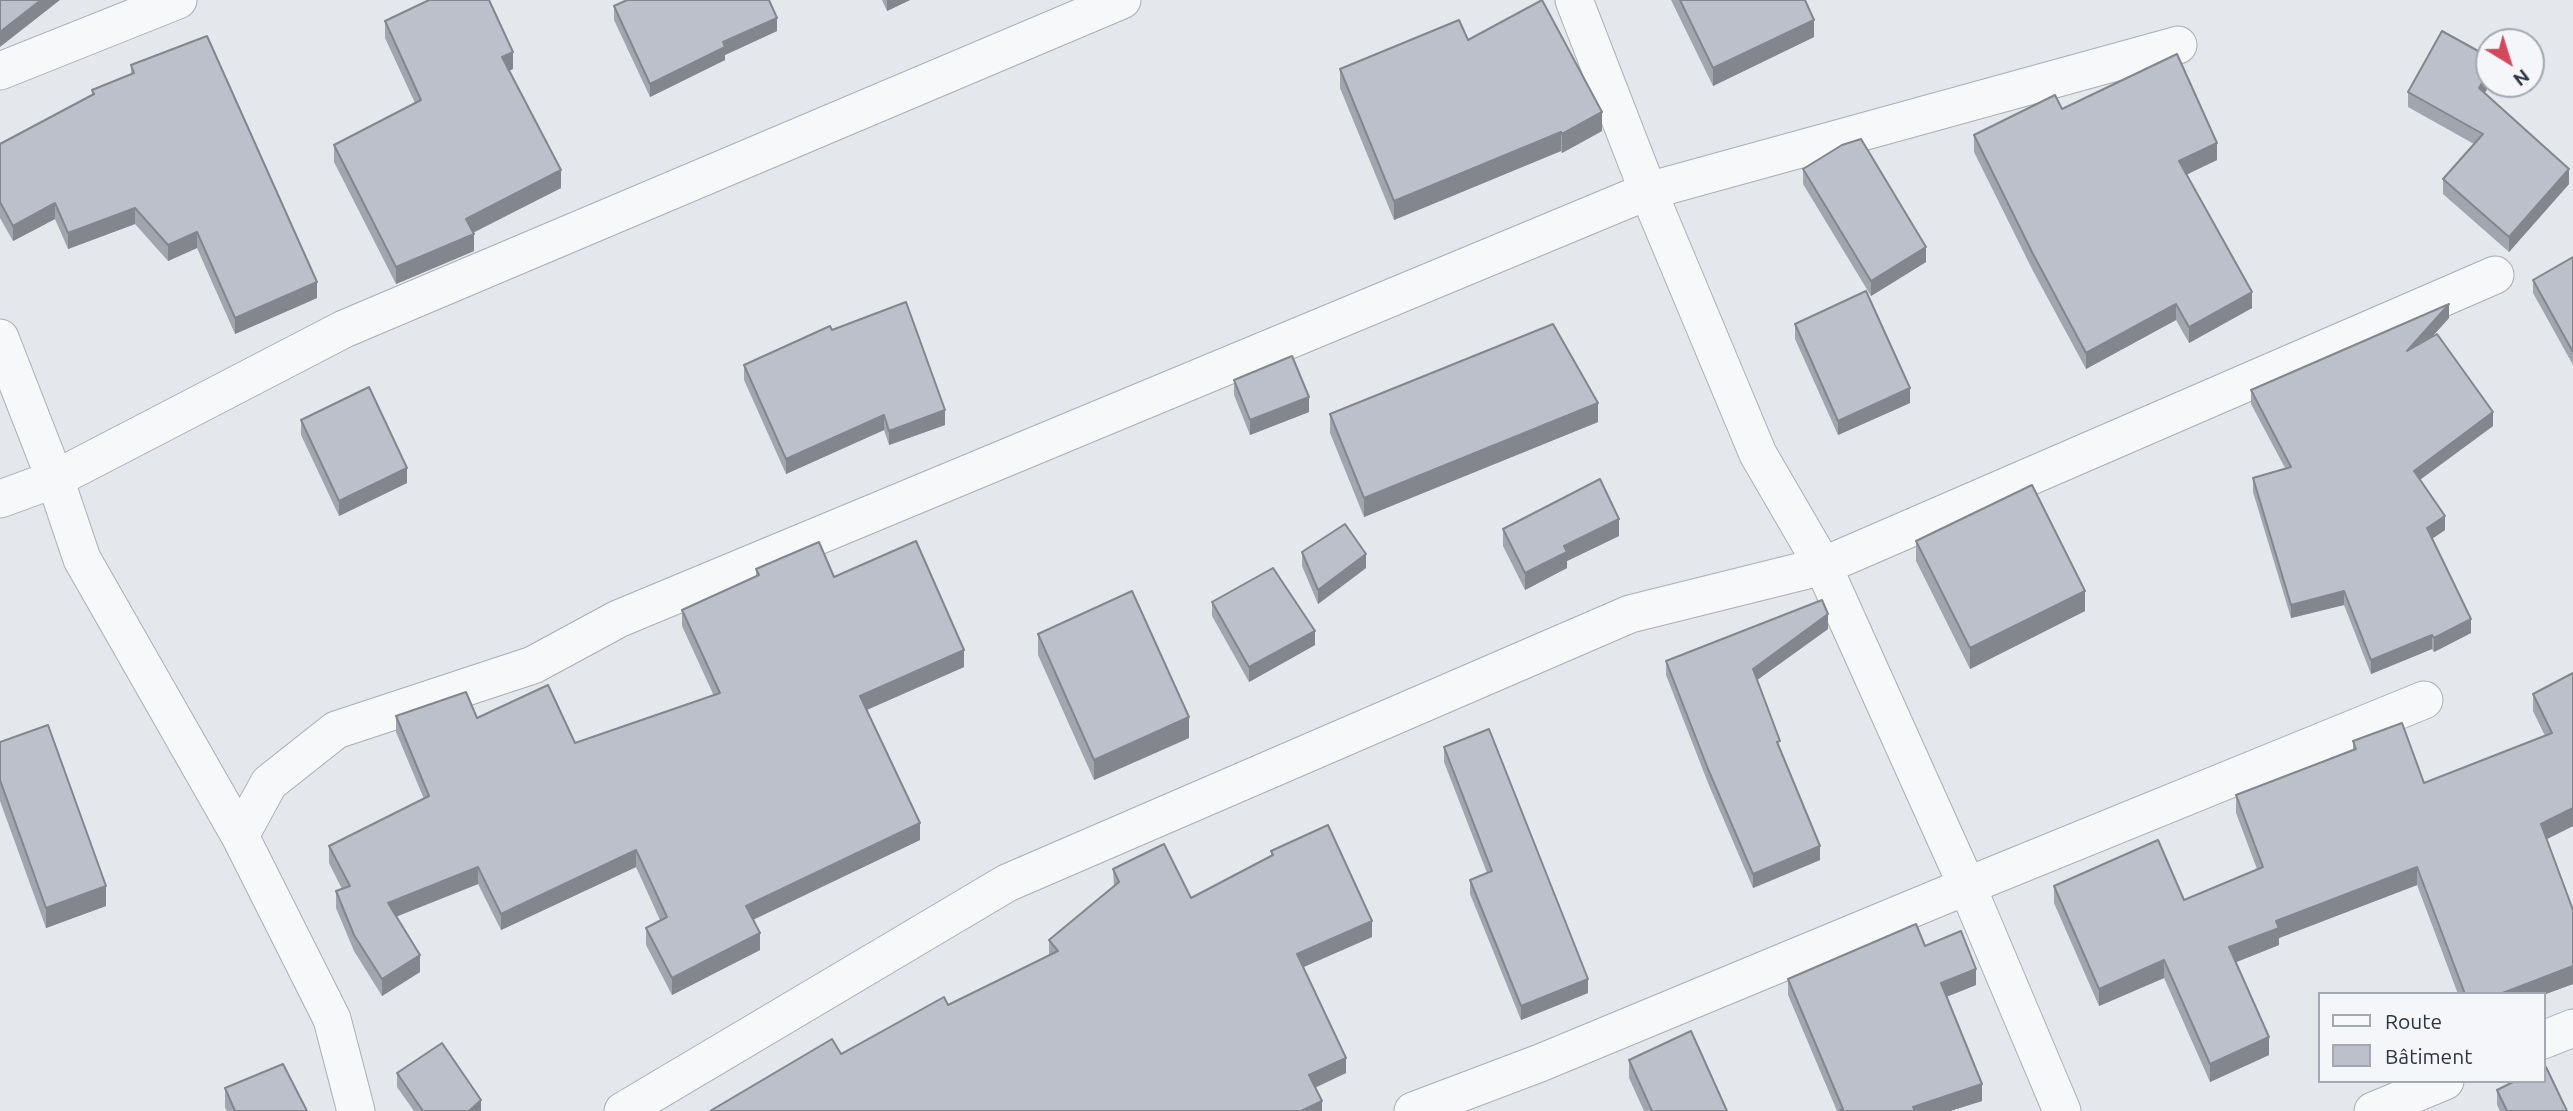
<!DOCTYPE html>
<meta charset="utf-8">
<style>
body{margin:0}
#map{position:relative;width:2573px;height:1111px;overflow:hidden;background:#e4e7ec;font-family:Ubuntu,sans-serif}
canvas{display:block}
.legend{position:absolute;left:2318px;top:992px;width:228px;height:91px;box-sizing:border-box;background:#f4f6f9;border:2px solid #a4a8b1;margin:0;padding:9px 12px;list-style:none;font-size:21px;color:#2b3445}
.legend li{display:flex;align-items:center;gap:14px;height:35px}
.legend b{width:35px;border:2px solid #a4a8b1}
.north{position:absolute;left:2475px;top:28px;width:70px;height:70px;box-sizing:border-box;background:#f4f6f9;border:2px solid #a4a8b1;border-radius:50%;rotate:142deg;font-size:19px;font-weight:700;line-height:28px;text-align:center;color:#2b3445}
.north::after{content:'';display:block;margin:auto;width:24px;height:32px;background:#d1495b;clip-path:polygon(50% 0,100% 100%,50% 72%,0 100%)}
</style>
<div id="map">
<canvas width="2573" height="1111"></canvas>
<ul class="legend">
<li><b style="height:9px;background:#f7f8fa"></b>Route</li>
<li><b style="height:19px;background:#bbc0ca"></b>Bâtiment</li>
</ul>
<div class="north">N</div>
</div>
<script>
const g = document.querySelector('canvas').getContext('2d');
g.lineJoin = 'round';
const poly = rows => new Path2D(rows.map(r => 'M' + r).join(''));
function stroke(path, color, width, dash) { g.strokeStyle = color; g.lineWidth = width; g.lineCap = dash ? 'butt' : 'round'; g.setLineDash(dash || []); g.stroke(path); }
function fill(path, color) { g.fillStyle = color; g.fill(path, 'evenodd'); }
const minor = poly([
 [1574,0,1648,191,1758,454,1823,566,1967,886,2062,1111],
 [0,71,178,0],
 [0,338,55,479,82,559,240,836,332,1019,356,1111],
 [0,499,55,479,344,329,1122,0],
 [240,836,269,783,336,730,533,665,618,619,1648,191,2178,45],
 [2543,1040,2573,1028],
 [623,1111,1007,883,1630,614,1823,566,2495,275],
 [1413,1111,1540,1063,1967,886,2424,700],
 [2373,1111,2445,1081]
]);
stroke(minor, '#a9aeb7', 39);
stroke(minor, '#f7f8fa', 37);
fill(poly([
 [882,0,910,0,887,11],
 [1671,0,1805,0,1814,37,1713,86],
 [614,6,777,31,725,55,725,60,650,97,614,20],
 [385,21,513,69,509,70,561,188,473,233,474,251,396,284,334,162,334,145,415,103,385,38],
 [1468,40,1602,131,1562,153,1561,151,1394,220,1340,88,1340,69],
 [131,65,317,298,235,334,197,248,168,261,135,224,68,249,55,219,13,241,0,218,0,144,92,95,92,90,131,74],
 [2490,84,2485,93,2569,184,2509,252,2443,194,2443,179,2474,144,2408,107,2408,92],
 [2062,109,2217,160,2186,175,2252,308,2189,343,2176,320,2086,369,2033,271,1974,152,1974,135],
 [1803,169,1926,262,1871,296,1803,184],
 [2573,257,2573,365,2533,293,2533,280],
 [2449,318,2432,337,2493,426,2420,480,2445,530,2432,539,2471,633,2434,652,2432,649,2371,674,2344,605,2291,618,2253,492,2253,478,2285,468,2251,404,2251,390],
 [1795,324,1910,403,1838,435,1795,339],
 [832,330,945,425,889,445,884,430,786,474,744,380,744,365],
 [1234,380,1309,412,1250,435,1234,395],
 [1330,414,1598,422,1364,517,1330,433],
 [301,420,407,483,339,516,301,435],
 [1503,529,1619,536,1567,561,1567,568,1525,590,1503,546],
 [1916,541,2085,611,1970,669,1916,561],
 [1302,552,1366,568,1318,604,1302,566],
 [756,569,834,577,964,667,866,710,920,840,753,920,760,950,672,995,646,945,646,928,660,920,636,867,501,930,478,884,397,916,420,972,382,996,354,951,336,908,336,891,342,889,329,863,329,846,424,799,396,732,396,716,477,718,575,743,714,696,682,626,682,610,756,576],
 [1212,602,1315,645,1249,682,1212,616],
 [1828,629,1757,680,1780,749,1820,860,1753,888,1708,783,1666,675,1666,661],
 [1038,634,1189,738,1094,780,1038,655],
 [2573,673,2573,826,2547,839,2573,910,2573,984,2543,995,2543,994,2458,994,2417,885,2279,938,2279,945,2236,962,2269,1055,2210,1082,2164,978,2099,1006,2054,903,2054,886,2184,900,2257,869,2236,813,2236,795,2353,750,2353,741,2424,783,2545,736,2533,711,2533,694],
 [0,742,106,906,46,928,0,801],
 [1444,747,1588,993,1521,1020,1470,894,1470,880,1487,873,1444,762],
 [1271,851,1372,937,1303,967,1346,1073,1315,1088,1322,1111,841,1054,948,1005,1049,955,1049,940,1114,886,1113,869,1191,898,1271,856],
 [1925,946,1976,985,1946,997,1982,1101,1950,1111,1837,1111,1788,995,1788,979],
 [1629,1060,1727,1111,1644,1111,1629,1078],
 [397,1073,481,1111,414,1111,397,1087],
 [225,1088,307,1111,227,1111,225,1108],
 [2497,1090,2567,1111,2500,1111,2497,1105]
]), '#a1a5ae');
fill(poly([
 [41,0,60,0,0,47,0,32],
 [887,0,910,0,887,11],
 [777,18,777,31,725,55,725,60,650,97,650,84,723,42],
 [1814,20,1814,37,1713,86,1713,68],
 [513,52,513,69,502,74,502,57],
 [2489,71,2489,84,2490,84,2479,103,2479,88],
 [1602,112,1602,131,1562,153,1562,134],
 [1561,132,1561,151,1394,220,1394,201],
 [2217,143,2217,160,2179,178,2179,161],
 [2569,169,2569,184,2509,252,2509,237],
 [561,170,561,188,466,236,466,219],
 [55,203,55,219,13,241,13,226],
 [135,208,135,224,68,249,68,233],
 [197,232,197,248,168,261,168,245],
 [474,234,474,251,396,284,396,267],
 [1926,247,1926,262,1871,296,1871,281],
 [317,282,317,298,235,334,235,318],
 [2252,292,2252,308,2189,343,2189,327],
 [2176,304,2176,320,2086,369,2086,353],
 [2449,304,2449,318,2407,364,2407,351],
 [1910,388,1910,403,1838,435,1838,421],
 [1309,397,1309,412,1250,435,1250,420],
 [1598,403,1598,422,1364,517,1364,498],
 [945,410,945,425,889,445,889,431],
 [2493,412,2493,426,2414,484,2414,471],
 [884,415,884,430,786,474,786,459],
 [407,468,407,483,339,516,339,501],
 [2445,516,2445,530,2427,542,2427,528],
 [1619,519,1619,536,1567,561,1567,568,1525,590,1525,573,1564,546],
 [1366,554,1366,568,1318,604,1318,590],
 [2085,591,2085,611,1970,669,1970,648],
 [2344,591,2344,605,2291,618,2291,605],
 [1828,614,1828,629,1753,683,1753,669],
 [2471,619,2471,633,2434,652,2434,638],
 [1315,631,1315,645,1249,682,1249,667],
 [2432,635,2432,649,2371,674,2371,660],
 [964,650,964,667,860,713,860,696],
 [1189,717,1189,738,1094,780,1094,760],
 [2573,808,2573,826,2541,842,2541,824],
 [920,823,920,840,746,923,746,906],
 [1820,846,1820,860,1753,888,1753,874],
 [636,850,636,867,501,930,501,914],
 [478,867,478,884,388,920,388,903],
 [2417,867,2417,885,2279,938,2279,945,2229,965,2229,947,2276,921],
 [106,886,106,906,46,928,46,908],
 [1372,921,1372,937,1297,970,1297,954],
 [760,933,760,950,672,995,672,978],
 [420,955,420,972,382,996,382,979],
 [2164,960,2164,978,2099,1006,2099,989],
 [2573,966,2573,984,2543,995,2543,994,2500,994],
 [1976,969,1976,985,1941,999,1941,983],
 [1588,979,1588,993,1521,1020,1521,1006],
 [2269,1037,2269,1055,2210,1082,2210,1064],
 [1346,1058,1346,1073,1309,1090,1309,1075],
 [1982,1084,1982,1101,1950,1111,1913,1111,1913,1107],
 [481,1100,481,1111,469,1111],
 [1322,1101,1322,1111,1301,1111]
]), '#83868d');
const building = poly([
 [0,0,41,0,0,32,0,0],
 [429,0,489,0,513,52,502,57,561,170,466,219,474,234,396,267,334,145,421,100,385,21,429,0],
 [627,0,769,0,777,18,723,42,725,47,650,84,614,6,627,0],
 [1542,0,1602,112,1562,134,1561,132,1394,201,1340,69,1459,20,1468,40,1542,0],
 [1680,0,1805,0,1814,20,1713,68,1680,0],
 [2442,31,2489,57,2489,71,2479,88,2569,169,2509,237,2443,179,2483,134,2408,92,2442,31],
 [207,36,317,282,235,318,197,232,168,245,135,208,68,233,55,203,13,226,0,202,0,144,94,94,92,90,134,73,131,65,207,36],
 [2177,54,2217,143,2179,161,2252,292,2189,327,2176,304,2086,353,2033,254,1974,135,2055,95,2062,109,2177,54],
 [1861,139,1926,247,1871,281,1803,169,1842,145,1861,139],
 [2573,257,2573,352,2533,280,2573,257],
 [1866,291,1910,388,1838,421,1795,324,1866,291],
 [906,302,945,410,889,431,884,415,786,459,744,365,830,326,832,330,906,302],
 [2449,304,2407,351,2437,334,2493,412,2414,471,2445,516,2427,528,2471,619,2434,638,2432,635,2371,660,2344,591,2291,605,2253,478,2291,467,2251,390,2449,304],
 [1553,324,1598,403,1364,498,1330,414,1553,324],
 [1292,356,1309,397,1250,420,1234,380,1292,356],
 [369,387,407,468,339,501,301,420,369,387],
 [1600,479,1619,519,1564,546,1567,552,1525,573,1503,529,1600,479],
 [2032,485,2085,591,1970,648,1916,541,2032,485],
 [1345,524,1366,554,1318,590,1302,552,1345,524],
 [916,541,964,650,860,696,920,823,746,906,760,933,672,978,646,928,667,917,636,850,501,914,478,867,388,903,420,955,382,979,354,935,336,891,350,886,329,846,429,796,396,716,466,692,477,718,548,685,575,743,720,693,682,610,759,575,756,569,819,542,834,577,916,541],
 [1273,568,1315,631,1249,667,1212,602,1273,568],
 [1132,591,1189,717,1094,760,1038,634,1132,591],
 [1822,600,1828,614,1753,669,1780,741,1777,742,1820,846,1753,874,1708,769,1666,661,1822,600],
 [2573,673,2573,808,2541,824,2573,910,2573,966,2500,994,2465,994,2417,867,2276,921,2279,928,2229,947,2269,1037,2210,1064,2164,960,2099,989,2054,886,2158,840,2184,900,2263,867,2236,795,2356,749,2353,741,2402,723,2424,783,2552,733,2533,694,2573,673],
 [48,725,106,886,46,908,0,780,0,742,48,725],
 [1489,729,1588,979,1521,1006,1470,880,1492,871,1444,747,1489,729],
 [1328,825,1372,921,1297,954,1346,1058,1309,1075,1322,1101,1301,1111,710,1111,832,1039,841,1054,944,997,948,1005,1058,951,1049,940,1119,882,1113,869,1164,844,1191,898,1273,855,1271,851,1328,825],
 [1916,924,1925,946,1961,931,1976,969,1941,983,1982,1084,1913,1107,1915,1111,1839,1111,1843,1109,1788,979,1916,924],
 [1691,1031,1727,1111,1652,1111,1629,1060,1691,1031],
 [442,1043,481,1100,469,1111,423,1111,397,1073,442,1043],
 [283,1064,307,1111,235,1111,225,1088,283,1064],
 [2546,1067,2567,1111,2507,1111,2497,1090,2515,1081,2543,1081,2543,1068,2546,1067]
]);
fill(building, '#bbc0ca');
stroke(building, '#83868d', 2);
</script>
